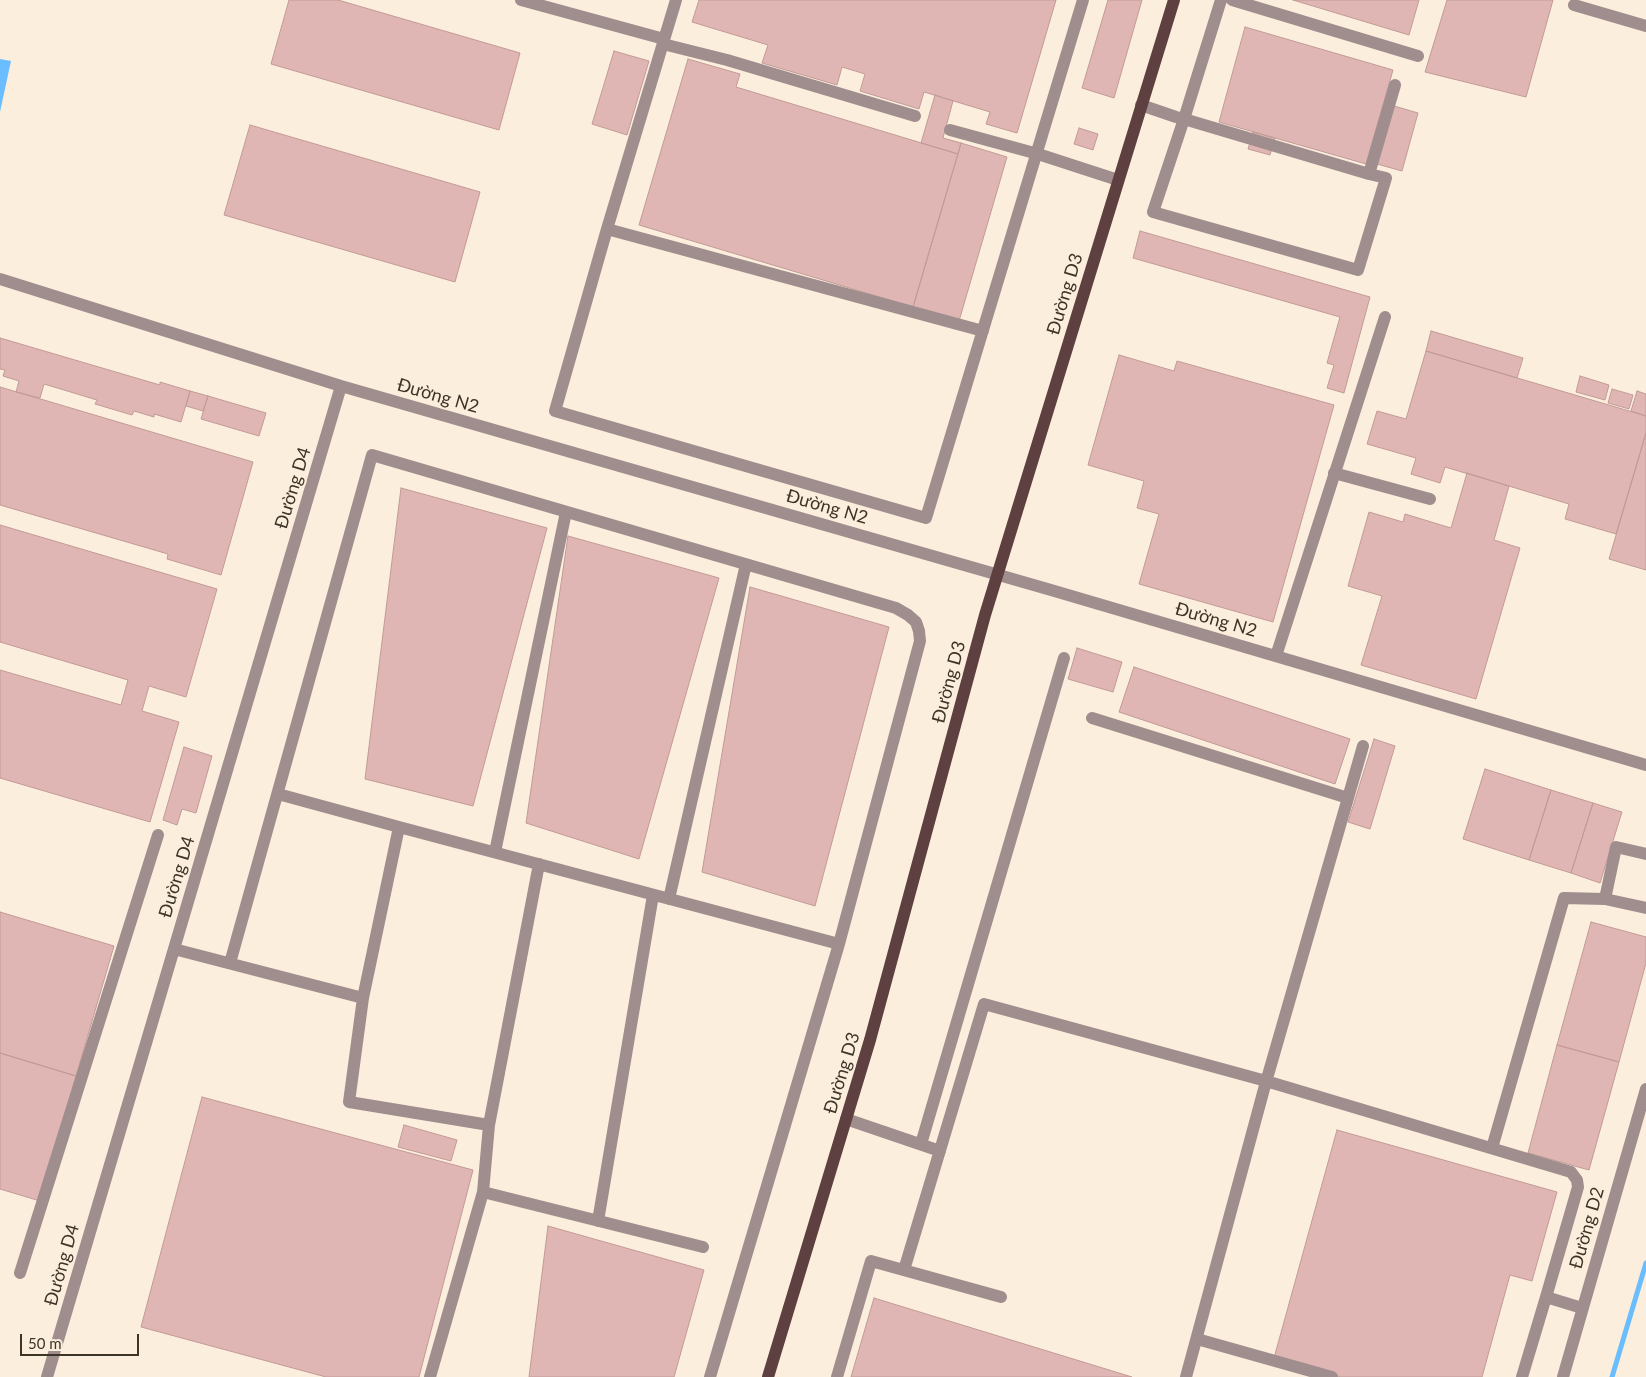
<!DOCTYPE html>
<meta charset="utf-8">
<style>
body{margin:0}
#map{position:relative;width:1646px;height:1377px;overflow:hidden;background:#fceedc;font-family:Lato,sans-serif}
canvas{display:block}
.scale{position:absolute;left:20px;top:1334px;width:119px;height:22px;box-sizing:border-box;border:2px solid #3d3428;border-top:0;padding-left:6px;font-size:15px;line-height:18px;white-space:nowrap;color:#3d3428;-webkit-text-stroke:4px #fceedc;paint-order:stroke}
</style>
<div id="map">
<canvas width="1646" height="1377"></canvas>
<div class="scale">50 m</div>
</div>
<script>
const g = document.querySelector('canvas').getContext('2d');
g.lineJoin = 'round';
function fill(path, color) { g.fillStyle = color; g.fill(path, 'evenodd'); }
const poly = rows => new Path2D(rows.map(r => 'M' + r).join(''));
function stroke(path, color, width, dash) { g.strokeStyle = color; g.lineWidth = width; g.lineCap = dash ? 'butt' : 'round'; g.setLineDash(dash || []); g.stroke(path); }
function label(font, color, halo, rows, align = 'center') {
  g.font = font + ' Lato,sans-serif'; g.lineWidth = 4; g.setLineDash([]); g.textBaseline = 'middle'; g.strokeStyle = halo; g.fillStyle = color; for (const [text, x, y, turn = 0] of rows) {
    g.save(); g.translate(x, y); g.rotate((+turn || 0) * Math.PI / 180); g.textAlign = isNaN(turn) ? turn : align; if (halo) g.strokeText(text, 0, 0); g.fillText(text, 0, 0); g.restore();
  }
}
fill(poly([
 [0,59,11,61,0,112]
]), '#6abdfe');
stroke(poly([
 [1612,1377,1646,1263]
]), '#6abdfe', 5);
const building = poly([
 [289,0,338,0,520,53,499,130,271,64,289,0],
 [699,0,1056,0,1017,133,986,124,990,112,924,92,919,109,860,91,865,74,842,67,837,85,762,63,768,45,692,22,699,0],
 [1108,0,1142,0,1114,98,1082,88,1108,0],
 [1293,0,1419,0,1409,35,1293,0],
 [1447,0,1553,0,1526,97,1425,72,1447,0],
 [1245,27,1393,70,1366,164,1219,122,1245,27],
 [614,51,649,61,627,135,592,124,614,51],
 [688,59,740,74,736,87,958,154,913,307,639,225,688,59],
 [935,95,953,101,943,138,961,143,958,154,921,143,935,95],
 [1394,106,1418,113,1402,171,1377,164,1394,106],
 [250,125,480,192,455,282,224,215,250,125],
 [1079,128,1098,134,1093,150,1074,144,1079,128],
 [1253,132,1275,138,1270,155,1248,149,1253,132],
 [961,143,1007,157,959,321,913,307,961,143],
 [1140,231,1370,297,1344,393,1327,388,1334,365,1327,363,1340,317,1133,258,1140,231],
 [1431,331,1523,358,1517,378,1426,351,1431,331],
 [0,338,160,385,160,382,190,391,181,422,154,414,154,417,134,411,132,415,95,404,97,400,44,384,40,398,16,392,19,381,3,376,5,370,0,369,0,338],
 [1426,351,1646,416,1646,433,1616,534,1565,519,1569,504,1445,467,1440,483,1411,474,1416,458,1367,444,1377,411,1406,419,1426,351],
 [1119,355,1174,371,1177,361,1334,405,1273,622,1139,584,1159,514,1137,508,1144,481,1088,465,1119,355],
 [1580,376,1609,385,1605,400,1576,392,1580,376],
 [0,387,253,462,221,575,167,559,168,554,0,505,0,387],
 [1612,389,1633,395,1629,409,1608,403,1612,389],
 [190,391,208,396,203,411,186,406,190,391],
 [1637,391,1646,394,1646,416,1631,411,1637,391],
 [208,396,266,413,259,436,201,419,208,396],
 [1646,433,1646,570,1609,559,1646,433],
 [1467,473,1509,486,1494,540,1520,548,1476,699,1361,665,1382,596,1348,586,1369,512,1403,522,1405,514,1451,528,1467,473],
 [401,488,547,528,473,806,365,779,401,488],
 [0,525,217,589,186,697,149,686,142,711,179,722,150,822,0,778,0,670,121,705,128,680,0,642,0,525],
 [568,536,719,578,639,859,526,823,568,536],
 [750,587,889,627,815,906,702,872,750,587],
 [1077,648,1122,662,1113,692,1068,679,1077,648],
 [1134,667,1350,739,1335,784,1119,712,1134,667],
 [1374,739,1395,746,1370,829,1348,822,1374,739],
 [184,747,212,756,196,813,182,809,177,825,163,820,184,747],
 [1485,769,1551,790,1529,860,1463,839,1485,769],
 [1551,790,1593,803,1571,873,1529,860,1551,790],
 [1593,803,1622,812,1600,883,1571,873,1593,803],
 [0,912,114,946,76,1076,0,1053,0,912],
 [1591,922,1646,937,1646,963,1619,1062,1557,1045,1591,922],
 [1557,1045,1619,1062,1589,1170,1528,1153,1557,1045],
 [0,1053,76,1076,40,1201,0,1189,0,1053],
 [202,1097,473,1170,419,1377,326,1377,141,1327,202,1097],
 [404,1125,457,1140,451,1161,398,1147,404,1125],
 [1337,1130,1557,1192,1532,1281,1510,1275,1482,1377,1341,1377,1274,1358,1337,1130],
 [548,1226,704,1270,674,1377,529,1377,548,1226],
 [874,1298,1132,1377,851,1377,874,1298]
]);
fill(building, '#dfb6b4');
stroke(building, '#c29a97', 1);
stroke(poly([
 [521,0,664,39],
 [676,0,607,229,983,331],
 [1232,0,1418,56],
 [1574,5,1646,26],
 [663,44,727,60,915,116],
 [1141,105,1176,117,1184,119,1369,174,1386,178,1358,270,1153,212,1184,119,1221,0],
 [950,130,1038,154,1118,180],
 [1369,174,1395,85],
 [607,229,555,411,926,518,1083,0],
 [0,279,341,386,1051,590,1646,765],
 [1334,473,1430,499],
 [1276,656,1385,317],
 [1092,718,1348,798],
 [278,794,399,827],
 [495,852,566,512],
 [669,899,746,564],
 [1605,899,1616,847,1646,854],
 [174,949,363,998,399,827,839,944,920,641,919,631,916,622,908,615,896,608,372,455,230,963],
 [363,998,349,1102,489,1125,539,864],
 [846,1119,940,1151],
 [921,1144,1064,658],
 [1492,1148,1564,898,1605,899,1646,908],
 [483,1192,703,1247],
 [598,1221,653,895],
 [904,1270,984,1004,1266,1081,1571,1172,1577,1180,1578,1187,1546,1297,1582,1308],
 [20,1273,158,835],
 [1197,1339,1332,1377],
 [47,1377,341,386],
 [430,1377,483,1192,489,1125],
 [710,1377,839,944],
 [837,1377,871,1261,1001,1297],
 [1186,1377,1264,1089,1363,746],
 [1522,1377,1546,1297],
 [1563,1377,1646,1089]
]), '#a08e8e', 12);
stroke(poly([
 [768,1377,870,1040,985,615,1174,0]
]), '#5d403f', 12);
label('18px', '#3d3428', '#fceedc', [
 ["Đường D3",1065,294,-73],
 ["Đường N2",438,396,16],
 ["Đường D4",293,488,-73],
 ["Đường N2",827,507,16],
 ["Đường N2",1216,620,16],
 ["Đường D3",949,682,-75],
 ["Đường D4",177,877,-73],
 ["Đường D3",842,1073,-73],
 ["Đường D2",1587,1228,-74],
 ["Đường D4",62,1265,-74]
]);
</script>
